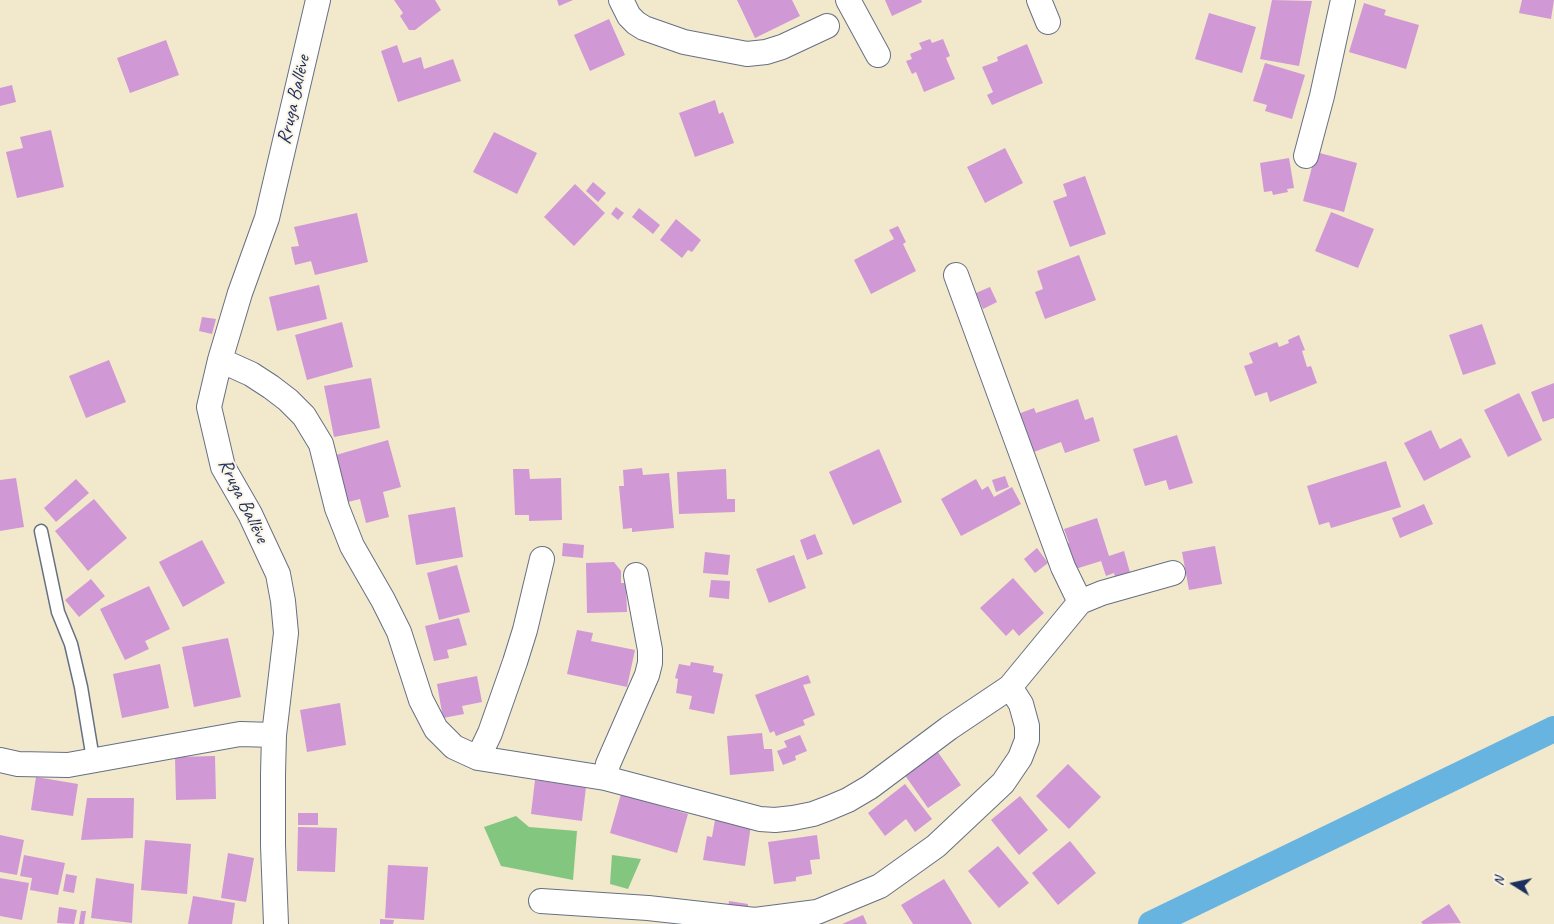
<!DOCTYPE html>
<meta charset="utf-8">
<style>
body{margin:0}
#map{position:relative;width:1554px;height:924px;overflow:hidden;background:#f2e8cb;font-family:Caveat,sans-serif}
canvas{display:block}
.north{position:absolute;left:1489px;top:859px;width:50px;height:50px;-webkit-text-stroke:4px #fcf5e5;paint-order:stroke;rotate:280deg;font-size:14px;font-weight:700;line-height:20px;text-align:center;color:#1b2f5e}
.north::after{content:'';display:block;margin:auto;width:18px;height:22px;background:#1b2f5e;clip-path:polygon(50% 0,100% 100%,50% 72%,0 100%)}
</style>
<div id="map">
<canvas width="1554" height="924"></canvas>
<div class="north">N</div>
</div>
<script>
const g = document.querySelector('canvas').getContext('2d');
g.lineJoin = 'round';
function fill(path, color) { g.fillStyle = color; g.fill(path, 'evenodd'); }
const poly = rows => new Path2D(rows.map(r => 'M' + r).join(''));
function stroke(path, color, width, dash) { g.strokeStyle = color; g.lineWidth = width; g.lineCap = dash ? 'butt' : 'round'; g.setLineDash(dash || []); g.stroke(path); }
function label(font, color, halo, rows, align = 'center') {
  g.font = font + ' Caveat,sans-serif'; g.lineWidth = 4; g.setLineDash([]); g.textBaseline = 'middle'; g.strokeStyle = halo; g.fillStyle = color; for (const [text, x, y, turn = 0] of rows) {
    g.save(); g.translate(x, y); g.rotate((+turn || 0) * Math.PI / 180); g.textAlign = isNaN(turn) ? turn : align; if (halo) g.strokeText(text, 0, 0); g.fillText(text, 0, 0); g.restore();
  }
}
fill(poly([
 [516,816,529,827,577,831,573,880,501,866,484,827],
 [612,855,641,859,628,889,610,884]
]), '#82c680');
stroke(poly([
 [1151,924,1554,729]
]), '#68b4e1', 26);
fill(poly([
 [394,0,435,0,441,10,415,30,409,30,400,16,403,13],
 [557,0,573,0,559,6],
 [737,0,792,0,800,16,755,38],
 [885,0,921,0,922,2,892,16],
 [1272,0,1312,1,1299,66,1260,59],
 [1522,0,1554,0,1551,19,1519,13],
 [1364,3,1386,10,1384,15,1419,25,1406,69,1349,52],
 [1209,13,1256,27,1242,73,1195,59],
 [609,19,625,55,590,71,574,35],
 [930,39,932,43,943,39,950,56,946,58,955,79,924,92,916,72,912,74,906,61,912,59,910,54,922,49,919,43],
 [166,40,179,75,130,93,117,58],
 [1027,44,1043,83,992,105,987,95,993,92,982,67,998,61,997,57],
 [397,45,403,63,421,57,424,69,453,59,461,81,398,102,381,51],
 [1265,63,1305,75,1292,119,1265,111,1267,105,1253,101],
 [12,85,16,102,0,106,0,88],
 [715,100,719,114,723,112,734,143,695,157,679,113],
 [51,130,64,187,17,198,6,152,23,148,20,137],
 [494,132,537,153,517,194,473,172],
 [1005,148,1023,183,985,203,967,167],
 [1316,152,1357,163,1344,212,1303,201],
 [1289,158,1294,188,1287,189,1288,192,1273,195,1272,191,1264,192,1260,163],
 [1085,176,1106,234,1070,247,1053,201,1067,196,1063,184],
 [593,182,606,193,598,202,586,191],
 [575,184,605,213,574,246,544,217],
 [616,207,624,213,618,220,611,214],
 [639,208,660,225,653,234,632,217],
 [1331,212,1374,229,1358,268,1315,251],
 [357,213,368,262,315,275,311,261,295,265,291,247,299,246,294,227],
 [676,219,701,240,692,252,688,250,682,258,660,240],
 [898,226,906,242,903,244,916,271,871,294,854,260,894,239,889,230],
 [1079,255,1096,300,1045,319,1035,292,1043,289,1037,271],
 [319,285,327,319,277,331,269,297],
 [990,287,997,302,983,309,976,293],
 [202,317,216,319,212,334,199,331],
 [342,322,353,367,307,380,295,335],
 [1482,324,1496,364,1463,375,1449,335],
 [1299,335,1305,350,1302,351,1307,367,1311,366,1317,383,1270,402,1267,392,1255,396,1244,366,1253,363,1249,353,1277,342,1279,347,1289,343,1288,340],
 [109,360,126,402,86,418,69,376],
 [371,378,380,428,334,437,324,386],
 [1554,383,1554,418,1543,422,1531,392],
 [1519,393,1542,440,1508,457,1484,410],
 [1078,399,1085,420,1093,417,1100,441,1065,453,1061,442,1031,453,1018,414,1034,408,1036,413],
 [1431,430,1440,449,1461,438,1471,457,1424,481,1404,443],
 [1177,435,1193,483,1169,490,1166,480,1145,486,1133,449],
 [388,440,401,487,383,492,389,517,366,523,360,499,348,502,336,455],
 [879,449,902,502,853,525,829,472],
 [1386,461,1401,507,1331,528,1329,522,1319,525,1307,486],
 [642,468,643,475,669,473,674,528,632,532,632,528,623,529,619,486,624,486,623,470],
 [513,469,529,469,530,479,561,478,562,520,529,521,529,515,515,515],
 [726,469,727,499,735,499,735,512,679,514,677,472],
 [1005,476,1009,487,996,492,992,480],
 [16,478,24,527,0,531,0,480],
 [76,479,89,493,56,522,44,508],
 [976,479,982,490,988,486,994,497,1012,487,1021,504,961,536,941,499],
 [94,499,127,538,88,571,55,531],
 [1424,504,1433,524,1400,538,1392,518],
 [455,507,463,557,416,565,408,515],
 [1097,518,1109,556,1124,551,1131,576,1116,581,1114,573,1106,576,1101,561,1072,570,1064,545,1069,543,1064,529],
 [815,534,823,554,807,560,800,540],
 [202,540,225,583,183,607,159,562],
 [563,543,584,545,583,558,562,556],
 [1215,546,1222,584,1189,590,1182,552],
 [1037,548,1048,563,1035,573,1024,559],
 [705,552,730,555,728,575,703,573],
 [794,555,806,588,769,603,756,569],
 [614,562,621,571,621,583,626,583,627,612,587,613,586,563],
 [457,565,470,612,439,620,427,573],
 [1013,578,1044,613,1019,636,1013,629,1006,636,980,608],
 [91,579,105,596,79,617,65,600],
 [711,580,730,581,729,599,709,597],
 [149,586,170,629,145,641,149,649,125,660,100,609],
 [459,618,467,645,447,650,449,658,434,661,425,626],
 [577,630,593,633,591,641,635,650,627,687,567,674],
 [228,638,241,697,194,707,182,647],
 [691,662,714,666,713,672,723,674,714,714,689,709,692,696,676,693,678,679,675,678,679,664,690,666],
 [160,664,169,708,122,718,113,674],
 [808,675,811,683,803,685,815,715,803,720,805,725,776,736,774,731,770,733,755,695],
 [477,676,482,702,462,706,464,714,443,718,437,684],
 [340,703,346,745,307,752,300,710],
 [762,733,764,749,772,749,774,771,730,775,727,736],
 [800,735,807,751,795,756,796,760,783,765,777,751,787,747,784,741],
 [935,748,961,785,928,808,902,771],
 [215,756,216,799,176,800,175,757],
 [1068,764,1101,797,1069,829,1036,796],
 [36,777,78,784,73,816,31,810],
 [535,780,586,787,582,821,531,814],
 [905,784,932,819,915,832,906,819,885,836,868,813],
 [621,794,688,814,677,853,610,833],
 [1020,796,1048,830,1019,855,991,820],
 [87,798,134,798,133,838,81,840],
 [298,813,318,813,318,825,298,825],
 [715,820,751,825,745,866,703,860,707,836,712,837],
 [298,827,337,828,335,872,297,871],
 [0,835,24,840,17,875,0,872],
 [817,835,820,859,810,860,812,874,796,877,796,881,774,884,768,842],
 [145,840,191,844,187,894,141,890],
 [1070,841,1096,873,1058,905,1032,873],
 [998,846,1029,883,999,908,968,871],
 [228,853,254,858,246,902,221,898],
 [24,855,65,863,58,895,30,890,32,878,20,876],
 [388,865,428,867,424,920,385,918],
 [66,874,77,876,74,893,63,891],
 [0,878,29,883,22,920,0,916],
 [96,878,134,884,132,923,91,918],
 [944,879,972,924,913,924,901,905],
 [193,896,235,903,232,924,188,924],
 [729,901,748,904,747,914,728,911],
 [1449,904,1461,923,1423,924,1421,922],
 [59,907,77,910,74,924,57,923],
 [81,911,86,911,84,924,79,924],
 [863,915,867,924,842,924],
 [380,919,394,920,393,924,380,924]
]), '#d098d5');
const lane = poly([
 [41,531,58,612,71,644,81,687,93,759]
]);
const street = poly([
 [621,0,629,16,636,23,644,28,684,42,747,54,766,52,782,47,827,26],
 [848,0,878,55],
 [1039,0,1048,22],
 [1306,156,1322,96,1343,0],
 [220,360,251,374,271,387,288,400,304,416,321,444,337,508,352,546,383,600,399,632,421,700,436,729,454,747,478,758,605,778,760,819,775,820,793,818,813,814,829,808,848,800,870,787,949,728,1010,687,1080,602,1063,567,956,275],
 [1080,602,1102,593,1173,573],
 [478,758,490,733,515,662,525,630,542,559],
 [0,760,18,764,68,765,240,734,274,735],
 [605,778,608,764,647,675,650,663,650,650,636,575],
 [541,901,648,908,755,920,817,912,880,886,936,846,1003,783,1020,758,1027,740,1027,726,1021,704,1010,687],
 [276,924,273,845,273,774,274,735,286,633,283,601,278,574,250,514,223,467,209,407,220,360,240,293,267,218,318,0]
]);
stroke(lane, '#667084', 15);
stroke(street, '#667084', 26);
stroke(lane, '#fff', 12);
stroke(street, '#fff', 24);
label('20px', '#1b2f5e', '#fcf5e5', [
 ["Rruga Ballëve",294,100,-77],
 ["Rruga Ballëve",243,501,64]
]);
</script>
